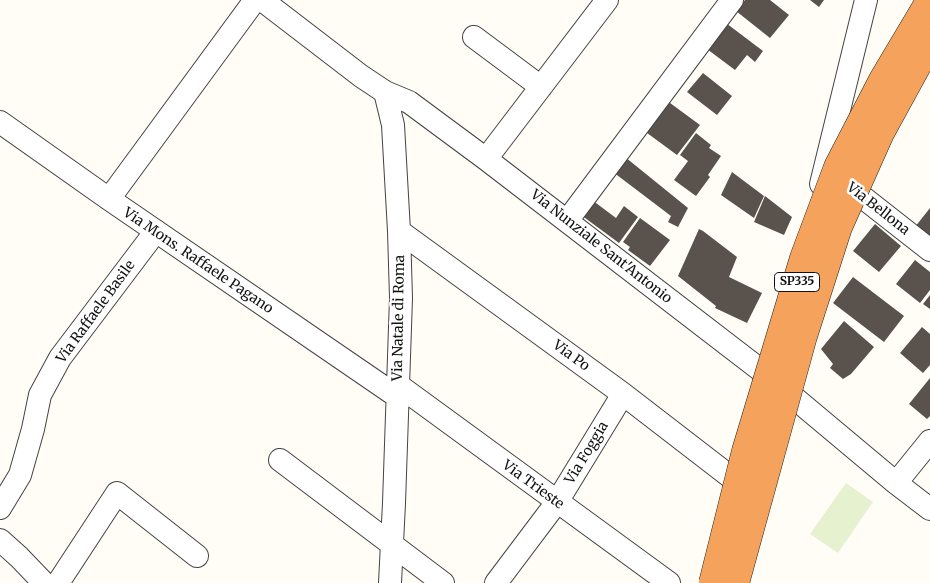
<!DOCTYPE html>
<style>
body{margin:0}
canvas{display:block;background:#fffdf5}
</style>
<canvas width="930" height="583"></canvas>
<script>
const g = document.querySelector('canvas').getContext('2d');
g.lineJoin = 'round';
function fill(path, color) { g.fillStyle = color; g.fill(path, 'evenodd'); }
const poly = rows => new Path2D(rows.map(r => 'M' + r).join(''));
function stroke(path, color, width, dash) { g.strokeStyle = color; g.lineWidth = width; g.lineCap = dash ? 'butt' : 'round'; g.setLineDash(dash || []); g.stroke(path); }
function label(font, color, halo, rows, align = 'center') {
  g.font = font + ' Merriweather,serif'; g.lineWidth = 5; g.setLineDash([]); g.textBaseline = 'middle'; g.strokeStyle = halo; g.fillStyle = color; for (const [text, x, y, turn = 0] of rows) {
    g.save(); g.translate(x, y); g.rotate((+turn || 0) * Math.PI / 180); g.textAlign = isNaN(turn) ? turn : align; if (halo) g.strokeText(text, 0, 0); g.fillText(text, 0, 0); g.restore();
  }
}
fill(poly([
 [846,483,873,502,838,553,810,534]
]), '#e6f2cf');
fill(poly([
 [745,0,770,0,789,15,770,38,736,11],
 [810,0,824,0,819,7],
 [722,20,763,51,755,62,747,55,735,70,703,46],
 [703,73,732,96,717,115,687,92],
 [666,100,700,125,677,155,643,130],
 [696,133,711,145,709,148,721,156,708,175,710,177,696,196,674,180,688,161,680,155],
 [625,157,688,208,678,227,668,222,671,216,613,172],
 [732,172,764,196,754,218,721,195],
 [765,196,792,217,784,235,754,222],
 [592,200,616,218,624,206,638,217,619,243,581,215],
 [930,208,930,239,915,227],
 [640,218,670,240,650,266,628,250,630,247,623,242],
 [875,224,901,246,879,272,853,251],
 [699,229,703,231,737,257,729,277,762,293,747,323,715,308,716,306,678,276],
 [915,260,930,272,930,290,920,303,896,284],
 [853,277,904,316,884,342,833,303],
 [930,295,930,309,923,304],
 [844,321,874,347,851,374,843,379,830,368,833,364,821,349],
 [922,327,930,334,930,365,923,373,900,353],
 [930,378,930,416,927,419,909,404]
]), '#5a524d');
const minor = poly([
 [262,0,361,76,385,92,409,102,486,159,767,375,896,483,930,509],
 [474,37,541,87],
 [385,92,393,125,399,231,401,298,394,503,390,583],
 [0,122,109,199,398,397],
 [486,159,607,0],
 [842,181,930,250],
 [821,184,866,0],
 [109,199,255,0],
 [567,221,732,0],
 [399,231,623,394,741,485],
 [398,385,669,583],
 [280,460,443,583],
 [896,483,930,441],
 [0,508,20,475,33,429,40,395,60,358,156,231],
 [0,540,19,557,44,583],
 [58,583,117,493,197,556],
 [496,583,557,502,623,394]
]);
stroke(minor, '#444', 24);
stroke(minor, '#fff', 22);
const highwayBridge = poly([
 [713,583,746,451,804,258,838,167,883,80,930,1],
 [735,583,803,336,838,227,880,133,921,58,930,43]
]);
stroke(highwayBridge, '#222', 29, []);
stroke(highwayBridge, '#f5a25d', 28);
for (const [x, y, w] of [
 [797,282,45]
]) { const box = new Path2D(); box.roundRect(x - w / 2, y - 9.5, w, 19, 4); g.fillStyle = '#fff'; g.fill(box); stroke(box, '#111', 1); }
label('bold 12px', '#111', null, [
 ["SP335",797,282]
]);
label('14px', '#111', '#fff', [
 ["Via Bellona",878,209,38],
 ["Via Nunziale Sant'Antonio",601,247,38],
 ["Via Mons. Raffaele Pagano",198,261,34],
 ["Via Raffaele Basile",96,312,-54],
 ["Via Natale di Roma",399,318,-89],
 ["Via Po",571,356,36],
 ["Via Foggia",587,453,-59],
 ["Via Trieste",533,485,36]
]);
</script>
